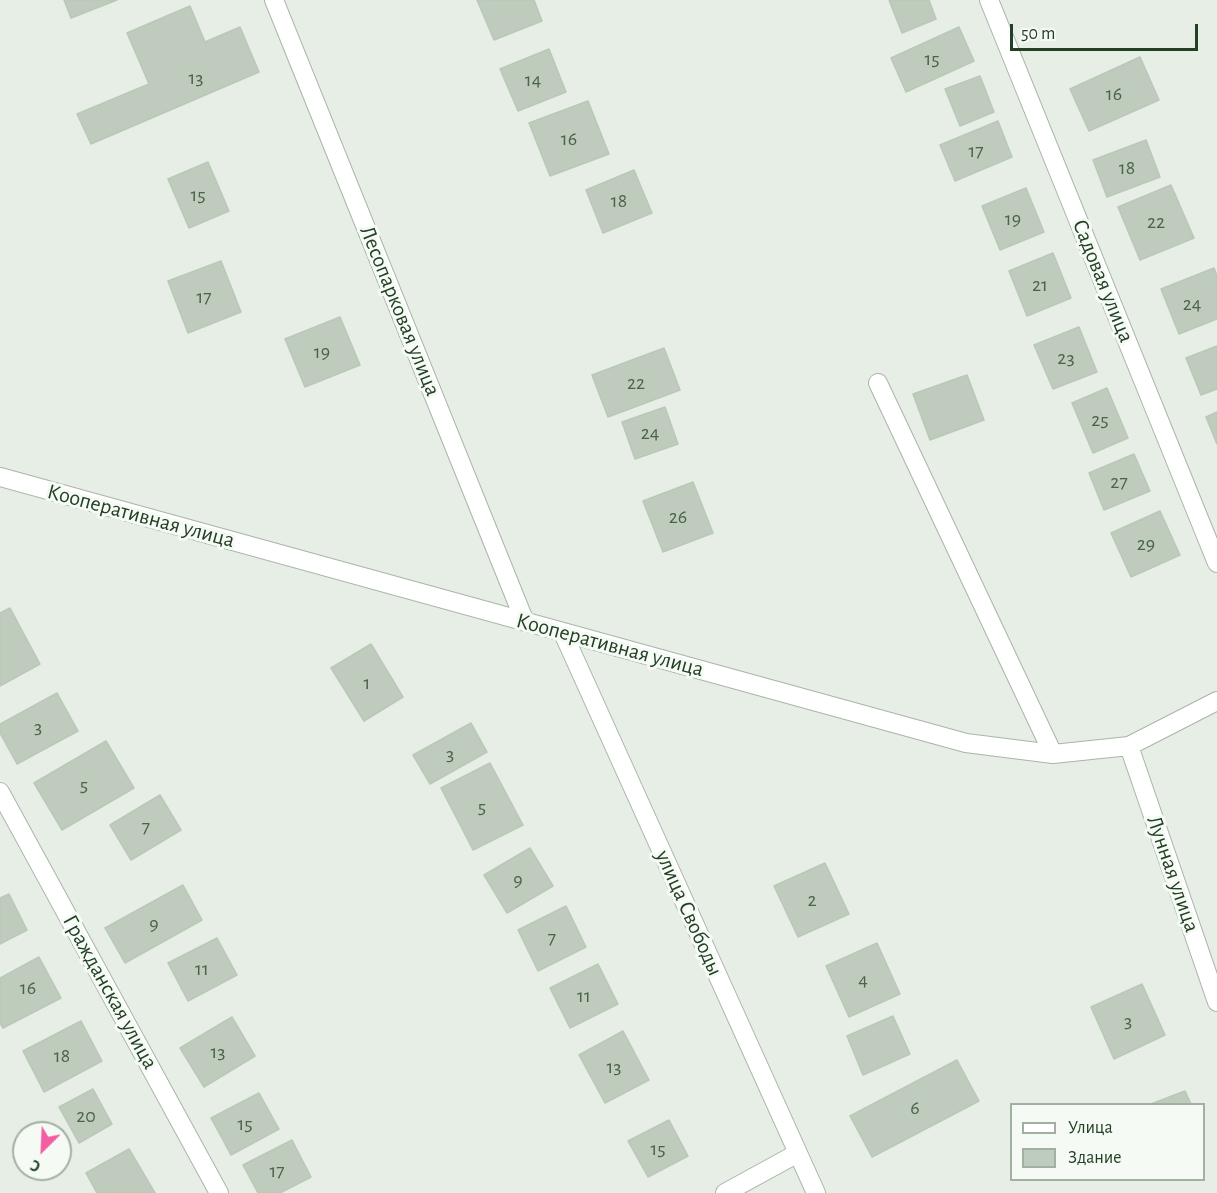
<!DOCTYPE html>
<meta charset="utf-8">
<style>
body{margin:0}
#map{position:relative;width:1217px;height:1193px;overflow:hidden;background:#e6eee5;font-family:"Alegreya Sans",sans-serif}
canvas{display:block}
.legend{position:absolute;left:1010px;top:1103px;width:195px;height:78px;box-sizing:border-box;background:#f6faf5;border:2px solid #a2b0a1;margin:0;padding:8px 10px;list-style:none;font-size:18px;color:#234024}
.legend li{display:flex;align-items:center;gap:12px;height:30px}
.legend b{width:30px;border:2px solid #a2b0a1}
.north{position:absolute;left:12px;top:1121px;width:60px;height:60px;box-sizing:border-box;background:#f6faf5;border:2px solid #a2b0a1;border-radius:50%;rotate:204deg;font-size:16px;font-weight:700;line-height:24px;text-align:center;color:#234024}
.north::after{content:'';display:block;margin:auto;width:21px;height:27px;background:#f35da1;clip-path:polygon(50% 0,100% 100%,50% 72%,0 100%)}
.scale{position:absolute;left:1010px;top:24px;width:188px;height:27px;box-sizing:border-box;border:3px solid #234024;border-top:0;padding-left:8px;font-size:18px;line-height:21px;white-space:nowrap;color:#234024;-webkit-text-stroke:4px #f6faf5;paint-order:stroke}
</style>
<div id="map">
<canvas width="1217" height="1193"></canvas>
<ul class="legend">
<li><b style="height:8px;background:#fff"></b>Улица</li>
<li><b style="height:16px;background:#bfccbd"></b>Здание</li>
</ul>
<div class="north">С</div>
<div class="scale">50 m</div>
</div>
<script>
const g = document.querySelector('canvas').getContext('2d');
g.lineJoin = 'round';
function fill(path, color) { g.fillStyle = color; g.fill(path, 'evenodd'); }
const poly = rows => new Path2D(rows.map(r => 'M' + r).join(''));
function stroke(path, color, width, dash) { g.strokeStyle = color; g.lineWidth = width; g.lineCap = dash ? 'butt' : 'round'; g.setLineDash(dash || []); g.stroke(path); }
function label(font, color, halo, rows, align = 'center') {
  g.font = font + ' "Alegreya Sans",sans-serif'; g.lineWidth = 6; g.setLineDash([]); g.textBaseline = 'middle'; g.strokeStyle = halo; g.fillStyle = color; for (const [text, x, y, turn = 0] of rows) {
    g.save(); g.translate(x, y); g.rotate((+turn || 0) * Math.PI / 180); g.textAlign = isNaN(turn) ? turn : align; if (halo) g.strokeText(text, 0, 0); g.fillText(text, 0, 0); g.restore();
  }
}
const building = poly([
 [64,0,117,0,71,18,64,0],
 [477,0,534,0,542,21,494,40,477,0],
 [889,0,929,0,936,19,902,33,889,0],
 [190,6,205,42,240,27,259,72,91,144,77,114,149,84,127,33,190,6],
 [959,27,974,61,906,92,891,58,959,27],
 [549,49,566,92,518,111,500,69,549,49],
 [1140,57,1159,100,1089,131,1070,89,1140,57],
 [980,76,994,112,960,126,945,89,980,76],
 [588,101,609,154,550,176,529,123,588,101],
 [998,121,1012,157,955,181,940,145,998,121],
 [1146,140,1160,177,1107,197,1093,160,1146,140],
 [208,162,229,211,189,228,168,179,208,162],
 [634,170,652,213,603,233,586,190,634,170],
 [1171,185,1194,238,1140,260,1118,207,1171,185],
 [1026,188,1044,232,1000,250,982,206,1026,188],
 [1053,253,1071,298,1027,316,1009,271,1053,253],
 [221,261,241,312,188,333,168,281,221,261],
 [1214,268,1217,276,1217,319,1179,334,1161,289,1214,268],
 [340,317,360,365,305,387,285,339,340,317],
 [1079,327,1097,372,1053,389,1034,345,1079,327],
 [1217,346,1217,389,1201,395,1186,358,1217,346],
 [664,348,680,390,608,417,592,375,664,348],
 [967,375,984,420,930,440,913,394,967,375],
 [1107,388,1128,438,1093,453,1072,403,1107,388],
 [665,407,678,444,635,459,622,422,665,407],
 [1217,412,1217,444,1206,417,1217,412],
 [1134,454,1150,491,1104,510,1089,473,1134,454],
 [693,482,713,533,663,552,643,501,693,482],
 [1160,511,1180,555,1131,577,1111,533,1160,511],
 [10,608,40,664,0,686,0,613,10,608],
 [371,644,403,697,364,721,331,668,371,644],
 [57,693,78,731,17,764,0,733,0,724,57,693],
 [471,723,487,752,430,784,413,755,471,723],
 [106,741,134,788,62,830,34,783,106,741],
 [490,763,523,825,473,850,441,788,490,763],
 [160,795,181,830,131,860,110,825,160,795],
 [530,848,553,886,507,913,484,875,530,848],
 [825,863,849,914,798,937,774,886,825,863],
 [183,885,202,920,125,963,105,928,183,885],
 [9,894,27,930,0,944,0,898,9,894],
 [566,906,586,947,538,971,518,930,566,906],
 [217,938,237,975,188,1001,168,963,217,938],
 [877,943,900,994,849,1017,826,966,877,943],
 [39,957,61,998,3,1028,0,1023,0,978,39,957],
 [598,964,618,1004,570,1028,550,988,598,964],
 [1142,984,1165,1035,1114,1059,1091,1007,1142,984],
 [893,1016,910,1054,863,1075,847,1036,893,1016],
 [232,1017,255,1056,204,1087,180,1048,232,1017],
 [81,1021,102,1061,44,1092,23,1051,81,1021],
 [623,1031,649,1080,605,1103,579,1055,623,1031],
 [957,1060,979,1101,872,1157,850,1116,957,1060],
 [93,1089,112,1124,79,1143,59,1107,93,1089],
 [1185,1091,1191,1104,1151,1104,1185,1091],
 [259,1093,279,1129,231,1155,211,1118,259,1093],
 [669,1120,688,1156,648,1177,628,1141,669,1120],
 [292,1140,311,1177,280,1193,258,1193,243,1165,292,1140],
 [129,1149,155,1193,97,1193,86,1173,129,1149]
]);
fill(building, '#bfccbd');
stroke(building, '#b9c8b7', 1.5);
const minor = poly([
 [274,0,525,622],
 [989,0,1217,563],
 [878,383,1053,754],
 [0,477,966,743,1053,754,1129,746,1217,701],
 [563,633,816,1193],
 [1129,746,1217,1002],
 [0,792,219,1193],
 [725,1193,798,1153]
]);
stroke(minor, '#a8b6a7', 20);
stroke(minor, '#fff', 18);
label('20px', '#4a634a', null, [
 ["15",932,59],
 ["13",196,78],
 ["14",533,80],
 ["16",1114,94],
 ["16",569,139],
 ["17",976,151],
 ["18",1127,168],
 ["15",198,195],
 ["18",619,201],
 ["19",1013,219],
 ["22",1156,222],
 ["21",1040,285],
 ["17",204,297],
 ["24",1192,304],
 ["19",322,352],
 ["23",1066,358],
 ["22",636,383],
 ["25",1100,420],
 ["24",650,433],
 ["27",1119,482],
 ["26",678,517],
 ["29",1146,544],
 ["1",367,683],
 ["3",38,727],
 ["3",450,754],
 ["5",84,785],
 ["5",482,807],
 ["7",146,827],
 ["9",518,880],
 ["2",812,900],
 ["9",154,924],
 ["7",552,938],
 ["11",202,969],
 ["4",863,980],
 ["16",28,988],
 ["11",584,996],
 ["3",1128,1021],
 ["13",218,1052],
 ["18",62,1056],
 ["13",614,1067],
 ["6",915,1108],
 ["20",86,1116],
 ["15",245,1124],
 ["15",658,1149],
 ["17",277,1171]
]);
label('22px', '#234024', '#f6faf5', [
 ["Садовая улица",1103,281,68],
 ["Лесопарковая улица",400,311,68],
 ["Кооперативная улица",141,516,15],
 ["Кооперативная улица",610,645,15],
 ["Лунная улица",1173,874,71],
 ["улица Свободы",689,913,66],
 ["Гражданская улица",110,992,61]
]);
</script>
